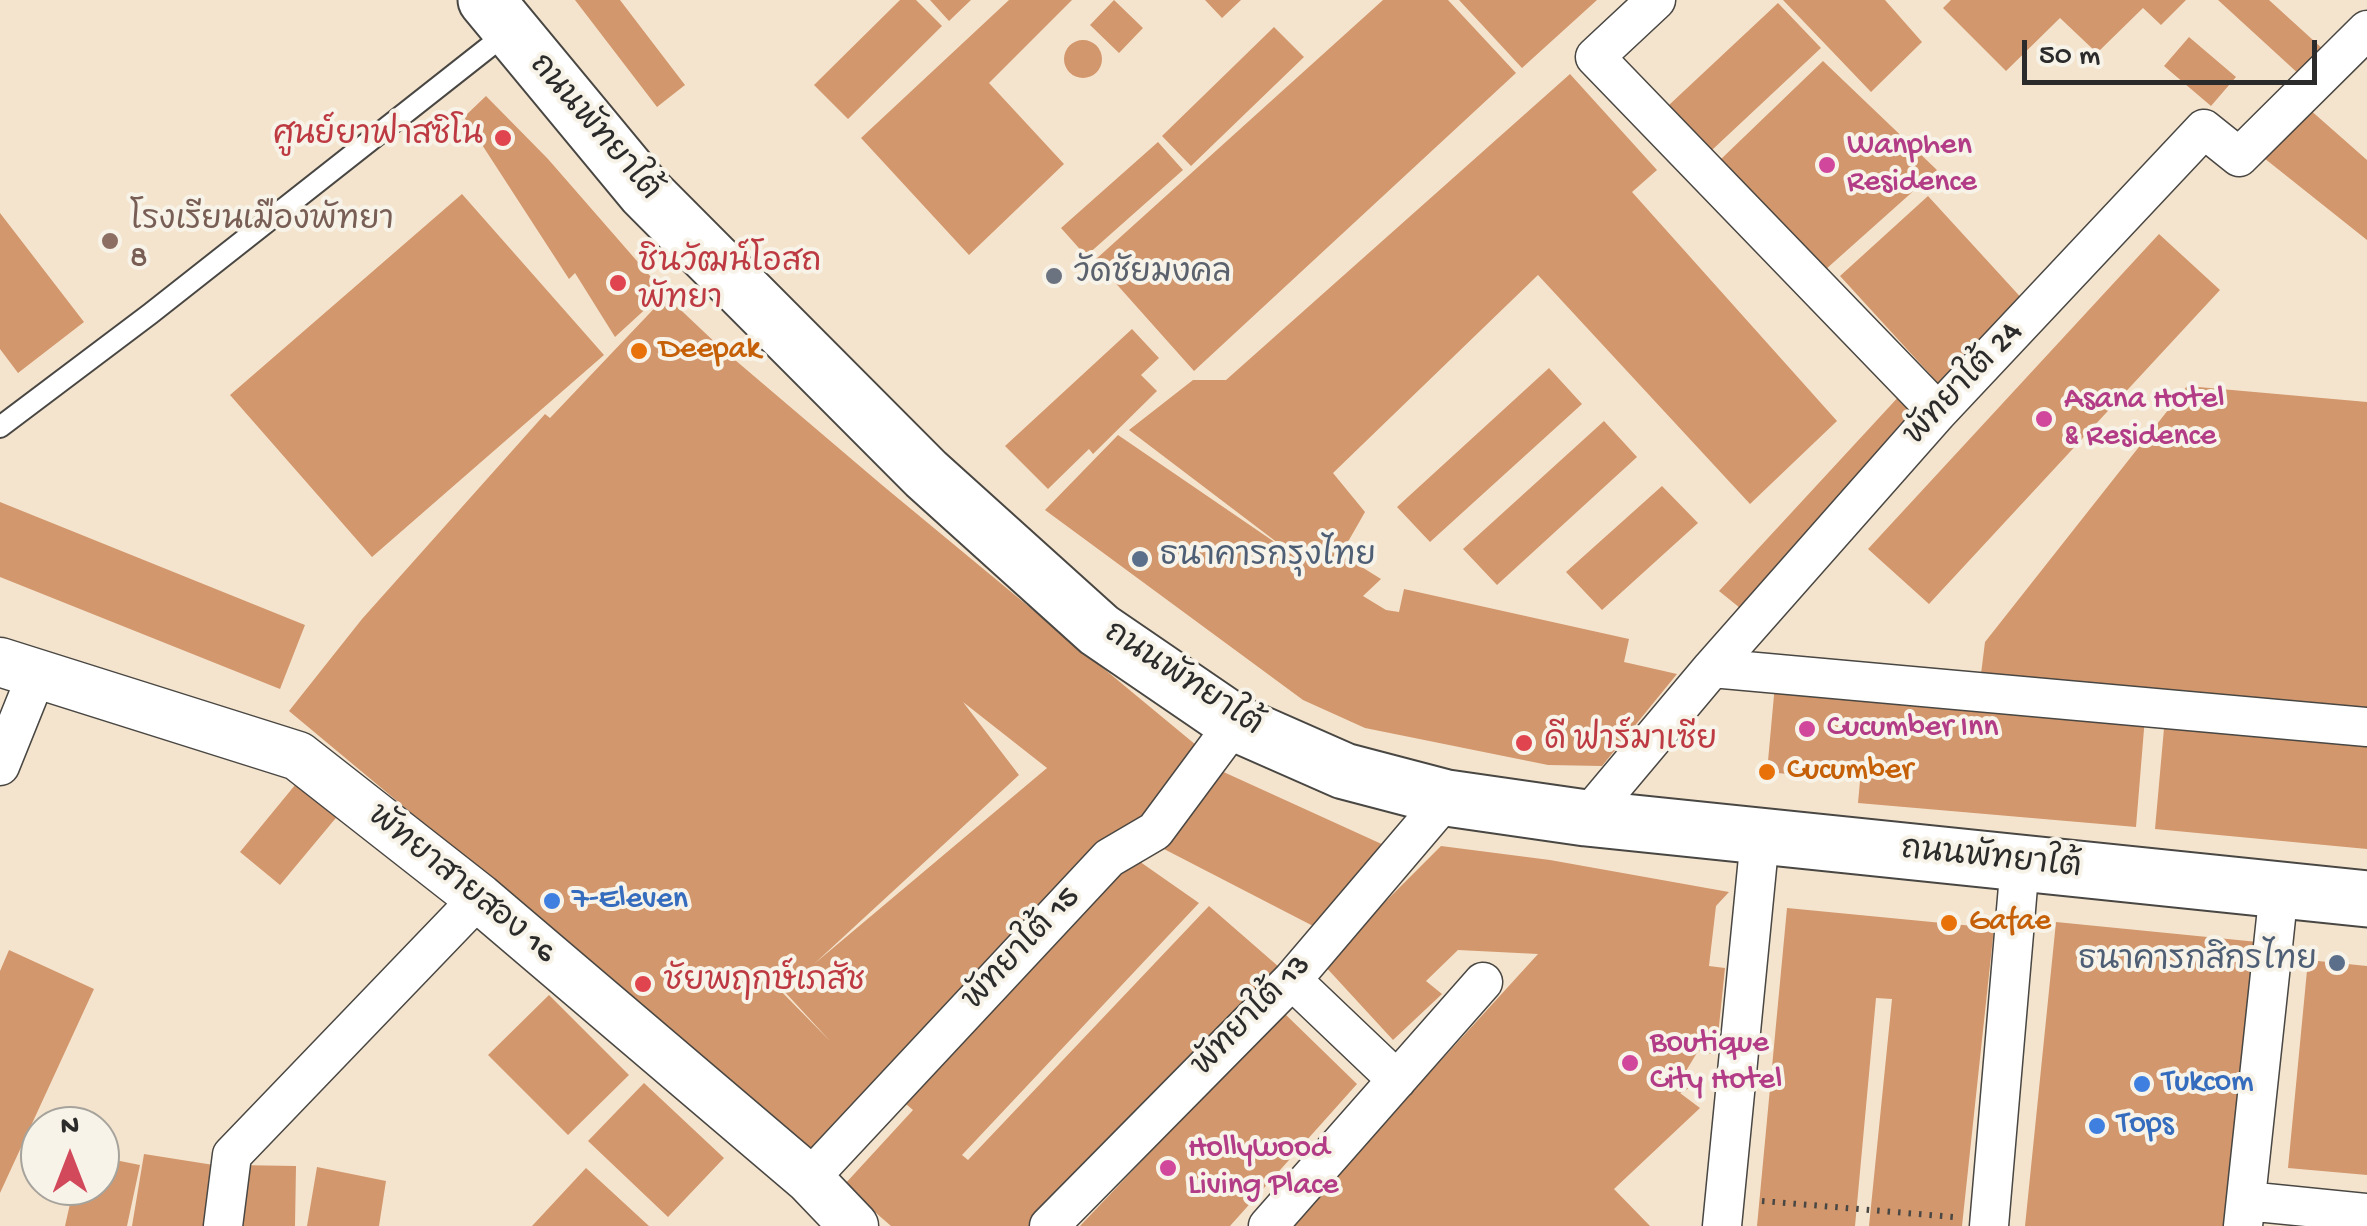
<!DOCTYPE html>
<meta charset="utf-8">
<style>
body{margin:0}
#map{position:relative;width:2367px;height:1226px;overflow:hidden;background:#f5e4cd;font-family:"Gochi Hand",sans-serif}
canvas{display:block}
.north{position:absolute;left:20px;top:1106px;width:100px;height:100px;box-sizing:border-box;background:#f7f3e8;border:2px solid #a5a39c;border-radius:50%;rotate:0deg;font-size:28px;font-weight:700;line-height:40px;text-align:center;color:#2b2b2b}
.north::after{content:'';display:block;margin:auto;width:35px;height:45px;background:#d1495b;clip-path:polygon(50% 0,100% 100%,50% 72%,0 100%)}
.scale{position:absolute;left:2022px;top:40px;width:295px;height:45px;box-sizing:border-box;border:5px solid #2b2b2b;border-top:0;padding-left:12px;font-size:30px;line-height:35px;white-space:nowrap;color:#2b2b2b;-webkit-text-stroke:8px #f7f3e8;paint-order:stroke}
</style>
<div id="map">
<canvas width="2367" height="1226"></canvas>
<div class="north">N</div>
<div class="scale">50 m</div>
</div>
<script>
const g = document.querySelector('canvas').getContext('2d');
g.lineJoin = 'round';
function fill(path, color) { g.fillStyle = color; g.fill(path, 'evenodd'); }
const poly = rows => new Path2D(rows.map(r => 'M' + r).join(''));
function stroke(path, color, width, dash) { g.strokeStyle = color; g.lineWidth = width; g.lineCap = dash ? 'butt' : 'round'; g.setLineDash(dash || []); g.stroke(path); }
function label(font, color, halo, rows, align = 'center') {
  g.font = font + ' "Gochi Hand","Playpen Sans Thai",sans-serif'; g.lineWidth = 8; g.setLineDash([]); g.textBaseline = 'middle'; g.strokeStyle = halo; g.fillStyle = color; for (const [text, x, y, turn = 0] of rows) {
    g.save(); g.translate(x, y); g.rotate((+turn || 0) * Math.PI / 180); g.textAlign = isNaN(turn) ? turn : align; if (halo) g.strokeText(text, 0, 0); g.fillText(text, 0, 0); g.restore();
  }
}
fill(poly([
 [575,0,620,0,685,85,657,107],
 [900,0,916,0,942,26,848,119,814,85],
 [930,0,971,0,949,21],
 [1009,0,1072,0,989,83,1064,164,969,255,861,138],
 [1114,0,1143,28,1119,53,1090,25],
 [1205,0,1241,0,1222,18],
 [1383,0,1448,0,1516,73,1194,371,1095,260],
 [1459,0,1597,0,1522,68],
 [1783,0,1885,0,1922,42,1871,92],
 [1951,0,2186,0,2161,25,2143,8,2097,53,2060,18,2006,71,1943,8],
 [2218,0,2269,0,2325,51,2301,76],
 [1778,3,1821,48,1712,150,1669,105],
 [1274,27,1304,57,1191,166,1162,136],
 [2189,37,2236,77,2211,106,2164,66],
 '1064 59a19 19 0 1 1 38 0a19 19 0 1 1-38 0Z',
 [1823,61,1937,170,1825,270,1719,161],
 [1570,74,1657,170,1632,192,1837,421,1750,504,1538,275,1333,473,1365,512,1349,540,1336,551,1381,579,1363,596,1386,610,1399,612,1404,589,1629,639,1624,662,1677,674,1602,766,1548,765,1365,728,1303,700,1045,510,1118,435,1295,556,1129,430,1193,380,1226,380],
 [486,96,548,159,664,292,615,337,575,273,569,279,464,117],
 [2308,108,2367,160,2367,240,2264,158],
 [1158,142,1183,170,1086,256,1061,228],
 [462,194,604,355,372,557,230,395],
 [1928,196,2026,303,1938,383,1840,276],
 [0,213,84,322,18,373,0,349],
 [2159,234,2220,290,1929,604,1868,549],
 [666,296,721,348,882,485,1196,745,1130,833,817,1158,691,1046,289,711,362,619,545,414,550,418],
 [963,702,1047,768,814,964,1019,775],
 [785,973,795,980,783,990,831,1042,773,983],
 [1132,329,1159,358,1141,375,1157,391,1093,454,1089,449,1048,489,1005,446],
 [1549,368,1582,404,1430,542,1397,507],
 [2187,386,2367,402,2367,714,1981,674,1985,642],
 [1902,393,1924,416,1740,608,1719,591],
 [1604,421,1637,457,1497,585,1463,549],
 [1662,486,1698,523,1602,610,1566,572],
 [0,502,305,625,280,689,0,577],
 [1775,684,2145,717,2136,827,1858,803,1860,781,1767,772],
 [2165,717,2367,736,2367,849,2155,829],
 [1217,769,1386,846,1315,927,1162,848],
 [300,779,340,813,280,885,240,852],
 [1441,846,1550,860,1729,892,1716,906,1709,966,1725,968,1716,1055,1698,1051,1686,1071,1697,1084,1680,1093,1700,1108,1614,1189,1650,1226,1290,1226,1538,954,1458,950,1426,981,1442,994,1393,1040,1323,964],
 [1126,852,1199,903,962,1155,968,1160,1209,906,1279,967,1030,1226,891,1226,844,1185,913,1110,899,1098],
 [1787,908,1994,928,1962,1226,1869,1226,1892,999,1876,998,1855,1226,1757,1226],
 [2056,922,2258,942,2229,1226,2025,1226],
 [9,950,94,989,0,1193,0,971],
 [2308,960,2367,966,2367,1175,2288,1168],
 [549,995,629,1075,568,1135,488,1055],
 [1283,1012,1357,1084,1230,1226,1080,1226],
 [644,1083,724,1158,668,1217,588,1141],
 [144,1154,220,1166,210,1226,132,1226],
 [100,1157,140,1165,127,1226,65,1226,74,1186,100,1186],
 [236,1165,296,1166,295,1226,235,1226],
 [317,1167,386,1181,379,1226,307,1226],
 [586,1168,649,1226,532,1226]
]), '#d2976d');
const service = poly([
 [0,427,150,314,508,32]
]);
const minor = poly([
 [1656,0,1595,57,1938,412],
 [1712,668,2367,727],
 [0,766,37,674],
 [1586,818,1712,668,1938,412,2204,129,2239,157,2367,30],
 [1292,980,1397,1080],
 [809,1179,1109,858,1155,831,1235,723],
 [2246,1201,2367,1213],
 [223,1226,232,1155,479,898],
 [1049,1226,1292,980,1447,798],
 [1268,1226,1483,982],
 [1722,1226,1760,837],
 [1989,1226,2020,863],
 [2243,1226,2279,890]
]);
const tertiary = poly([
 [0,662,298,756,479,898,809,1179,854,1226]
]);
const secondary = poly([
 [486,0,645,192,926,474,1099,630,1235,723,1344,771,1447,798,1586,818,2367,899]
]);
stroke(service, '#494743', 24);
stroke(minor, '#494743', 41);
stroke(tertiary, '#494743', 51);
stroke(secondary, '#494743', 59);
stroke(poly([
 [1762,1201,1954,1217]
]), '#494743', 6, [2.5, 8]);
stroke(service, '#fff', 20);
stroke(minor, '#fff', 38);
stroke(tertiary, '#fff', 48);
stroke(secondary, '#fff', 55);
for (const [x, y, r, color] of [
 [503,138,10,"#e0444e"],
 [1827,165,10,"#d1479c"],
 [110,241,10,"#8d6e63"],
 [1054,276,10,"#6b7280"],
 [618,283,10,"#e0444e"],
 [639,351,10,"#e8710a"],
 [2044,419,10,"#d1479c"],
 [1140,559,10,"#5c6f8a"],
 [1807,729,10,"#d1479c"],
 [1524,743,10,"#e0444e"],
 [1767,772,10,"#e8710a"],
 [552,901,10,"#3f7fe0"],
 [1949,923,10,"#e8710a"],
 [2337,963,10,"#5c6f8a"],
 [643,984,10,"#e0444e"],
 [1630,1063,10,"#d1479c"],
 [2142,1084,10,"#3f7fe0"],
 [2097,1126,10,"#3f7fe0"],
 [1168,1168,10,"#d1479c"]
]) { const dot = new Path2D(); dot.arc(x, y, r, 0, 2 * Math.PI); g.fillStyle = color; g.fill(dot); stroke(dot, '#f7f3e8', 4); }
label('32px', '#2b2b2b', '#f7f3e8', [
 ["ถนนพัทยาใต้",593,129,49],
 ["พัทยาใต้ 24",1965,385,-47],
 ["ถนนพัทยาใต้",1182,681,33],
 ["ถนนพัทยาใต้",1991,861,6],
 ["พัทยาสายสอง 16",460,886,39],
 ["พัทยาใต้ 15",1023,950,-47],
 ["พัทยาใต้ 13",1253,1017,-46]
]);
label('32px', '#be3a42', '#f7f3e8', [
 ["ศูนย์ยาฟาสซิโน",483,138,"right"],
 ["ชินวัฒน์โอสถ",638,265],
 ["พัทยา",638,302],
 ["ดี ฟาร์มาเซีย",1544,743],
 ["ชัยพฤกษ์เภสัช",663,984]
], 'left');
label('32px', '#b23c85', '#f7f3e8', [
 ["Wanphen",1847,147],
 ["Residence",1847,184],
 ["Asana Hotel",2064,401],
 ["& Residence",2064,438],
 ["Cucumber Inn",1827,729],
 ["Boutique",1650,1045],
 ["City Hotel",1650,1082],
 ["Hollywood",1188,1150],
 ["Living Place",1188,1187]
], 'left');
label('32px', '#785e54', '#f7f3e8', [
 ["โรงเรียนเมืองพัทยา",130,223],
 ["8",130,260]
], 'left');
label('32px', '#5b616d', '#f7f3e8', [
 ["วัดชัยมงคล",1074,276]
], 'left');
label('32px', '#c56008', '#f7f3e8', [
 ["Deepak",659,351],
 ["Cucumber",1787,772],
 ["Gafae",1969,923]
], 'left');
label('32px', '#4e5e75', '#f7f3e8', [
 ["ธนาคารกรุงไทย",1160,559],
 ["ธนาคารกสิกรไทย",2317,963,"right"]
], 'left');
label('32px', '#366cbe', '#f7f3e8', [
 ["7-Eleven",572,901],
 ["Tukcom",2162,1084],
 ["Tops",2117,1126]
], 'left');
</script>
